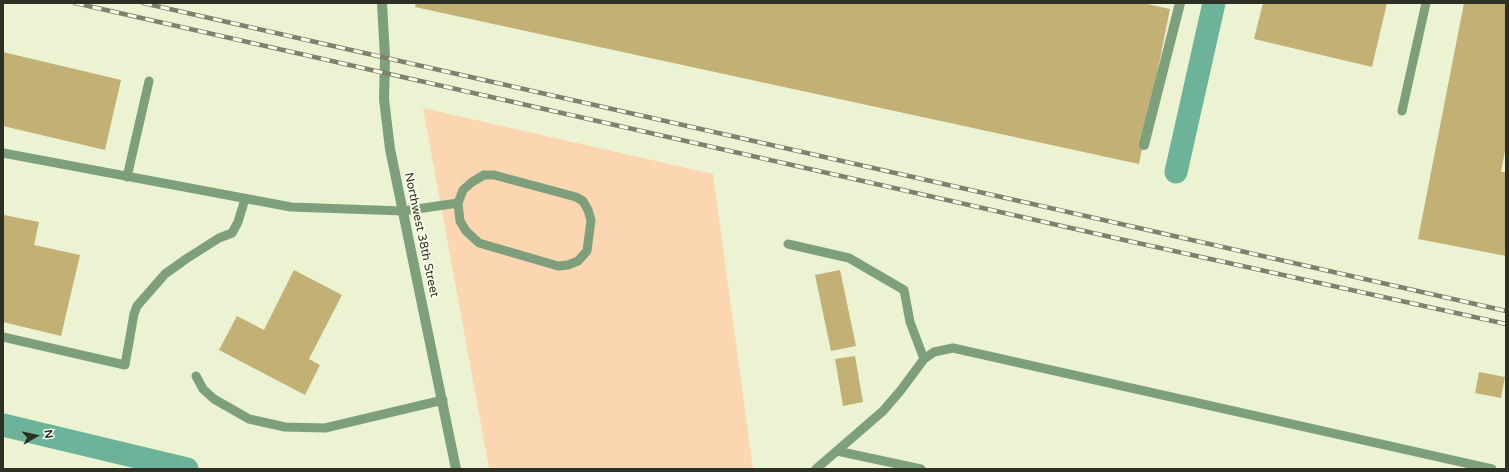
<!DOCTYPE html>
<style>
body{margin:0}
#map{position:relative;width:1509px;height:472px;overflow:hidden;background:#ecf3d2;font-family:"Varela Round",sans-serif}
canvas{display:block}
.frame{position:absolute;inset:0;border:4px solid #2d3024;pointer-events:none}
.north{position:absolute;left:16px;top:416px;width:40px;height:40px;-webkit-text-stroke:3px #faffeb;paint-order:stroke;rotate:81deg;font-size:11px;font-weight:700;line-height:16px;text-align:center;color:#2d3024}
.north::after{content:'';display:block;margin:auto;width:14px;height:18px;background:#2d3024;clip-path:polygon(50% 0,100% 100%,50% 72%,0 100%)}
</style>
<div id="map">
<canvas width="1509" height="472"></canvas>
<div class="frame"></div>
<div class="north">N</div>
</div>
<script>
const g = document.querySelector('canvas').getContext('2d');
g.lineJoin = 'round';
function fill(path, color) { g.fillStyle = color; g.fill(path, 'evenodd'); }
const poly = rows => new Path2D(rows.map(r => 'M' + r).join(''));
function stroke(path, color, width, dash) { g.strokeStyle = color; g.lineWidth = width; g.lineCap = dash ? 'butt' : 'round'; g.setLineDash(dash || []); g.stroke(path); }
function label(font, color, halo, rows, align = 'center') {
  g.font = font + ' "Varela Round",sans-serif'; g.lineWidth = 4; g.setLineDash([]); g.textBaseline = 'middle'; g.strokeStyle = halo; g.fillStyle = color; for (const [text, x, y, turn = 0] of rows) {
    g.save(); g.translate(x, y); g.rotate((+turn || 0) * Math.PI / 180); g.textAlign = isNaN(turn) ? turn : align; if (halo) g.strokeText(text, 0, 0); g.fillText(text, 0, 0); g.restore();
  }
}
fill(poly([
 [423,108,713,174,753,469,489,468]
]), '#fbd6b0');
stroke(poly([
 [1176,172,1214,3],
 [3,425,187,469]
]), '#6db399', 23);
fill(poly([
 [416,3,1143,3,1170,9,1139,164,415,7],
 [1263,3,1387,3,1372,67,1254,39],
 [1464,3,1506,3,1506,146,1501,172,1506,172,1506,256,1418,239],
 [3,52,121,80,105,150,3,126],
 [4,215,39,222,34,245,80,255,61,336,3,322,3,221],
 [294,270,342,295,309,359,320,365,305,395,219,350,237,316,264,330],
 [840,270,856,346,831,351,815,275],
 [855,356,863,402,843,406,835,359],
 [1479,372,1505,377,1501,398,1475,393]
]), '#c3b075');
stroke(poly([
 [1402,111,1426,3],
 [3,153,291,207,403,211,458,203],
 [484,175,494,175,576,197,583,201,588,210,591,220,587,251,578,261,568,265,558,266,479,243,466,231,460,221,458,203,463,190,472,182,484,175],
 [127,177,149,81],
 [788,244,849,258,904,290,910,322,924,359],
 [3,337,125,365,134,314,137,306,165,274,186,259,219,238,232,233,238,222,245,199],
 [196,376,203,389,214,399,249,419,285,427,325,428,443,400],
 [837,451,921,469],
 [816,469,883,411,901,390,924,359,934,352,953,348,1492,469]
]), '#7d9f7b', 9);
stroke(poly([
 [1144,145,1180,3]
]), '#7d9f7b', 10);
stroke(poly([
 [382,3,385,57,384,99,390,149,456,469]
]), '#7d9f7b', 10);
const rail = poly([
 [75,3,1124,240,1506,324],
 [143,3,1506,311]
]);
stroke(rail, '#7d826d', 4.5);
stroke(rail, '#faffeb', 3, [9]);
label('12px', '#2d3024', '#faffeb', [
 ["Northwest 38th Street",421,235,78]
]);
</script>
